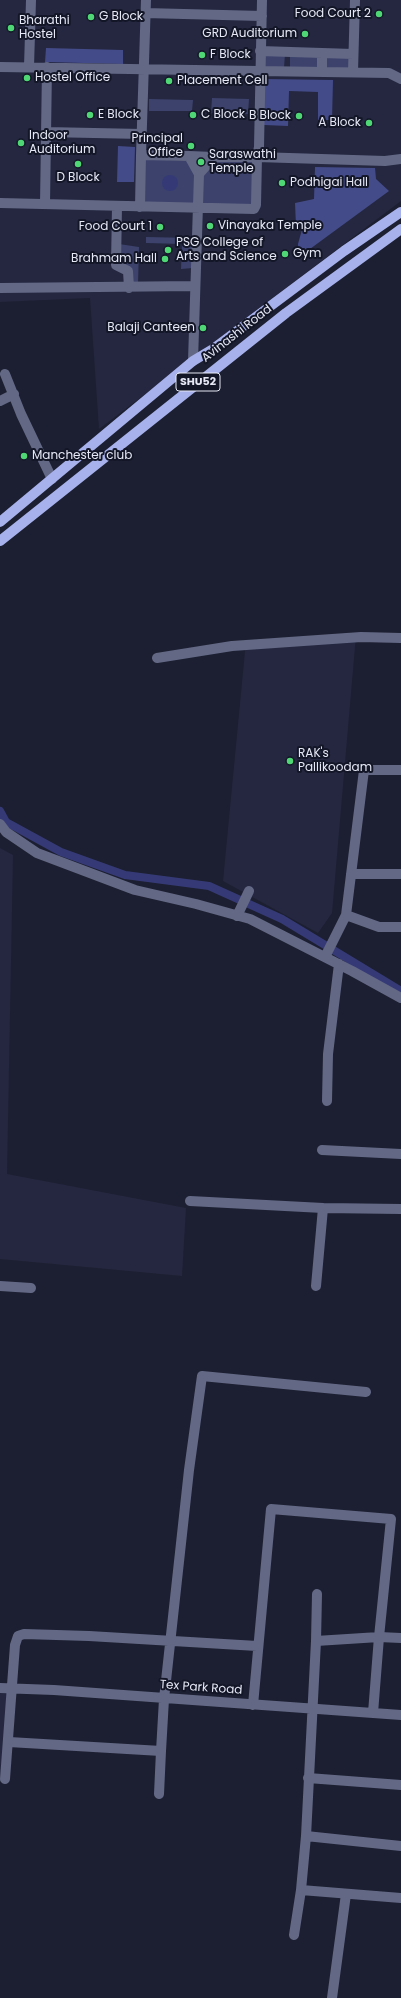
<!DOCTYPE html>
<style>
body{margin:0}
canvas{display:block;background:#1c1f31}
</style>
<canvas width="401" height="1998"></canvas>
<script>
const g = document.querySelector('canvas').getContext('2d');
g.lineJoin = 'round';
function fill(path, color) { g.fillStyle = color; g.fill(path, 'evenodd'); }
const poly = rows => new Path2D(rows.map(r => 'M' + r).join(''));
function stroke(path, color, width, dash) { g.strokeStyle = color; g.lineWidth = width; g.lineCap = dash ? 'butt' : 'round'; g.setLineDash(dash || []); g.stroke(path); }
function label(font, color, halo, rows, align = 'center') {
  g.font = font + ' Poppins,sans-serif'; g.lineWidth = 4; g.setLineDash([]); g.textBaseline = 'middle'; g.strokeStyle = halo; g.fillStyle = color; for (const [text, x, y, turn = 0] of rows) {
    g.save(); g.translate(x, y); g.rotate((+turn || 0) * Math.PI / 180); g.textAlign = isNaN(turn) ? turn : align; if (halo) g.strokeText(text, 0, 0); g.fillText(text, 0, 0); g.restore();
  }
}
fill(poly([
 [0,0,401,0,401,201,99,429,90,298,0,302],
 [356,635,332,913,318,933,223,881,246,641],
 [0,848,13,855,7,1174,186,1208,182,1276,0,1259],
 [0,1688,13,1689,0,1780]
]), '#24273f');
fill(poly([
 [263,53,285,54,284,68,263,68],
 [290,55,320,56,319,68,290,67],
 [325,56,351,57,350,69,324,68],
 [212,98,249,99,248,114,211,113],
 [149,99,193,100,192,111,149,111],
 [144,159,188,161,196,175,196,205,144,204],
 [216,160,254,160,253,207,201,205,202,176],
 [146,237,194,238,193,268,181,269,182,244,146,243],
 [119,244,139,247,138,285,132,284,120,266]
]), '#3c426c');
fill(poly([
 [46,48,123,50,123,64,45,62],
 [264,79,333,80,332,120,318,120,318,92,289,91,288,126,264,125],
 [118,146,135,147,134,182,117,182],
 [315,167,375,168,376,179,389,191,299,257,298,244,303,226,296,226,295,203,314,199]
]), '#444b89');
fill(poly([
 '162 183a8 8 0 1 1 16 0a8 8 0 1 1-16 0Z'
]), '#353a76');
stroke(poly([
 [0,811,6,822,61,852,125,875,209,886,282,919,401,991]
]), '#353a76', 8);
stroke(poly([
 [146,0,141,155,189,156,199,174],
 [145,13,262,16],
 [260,51,322,53,322,71],
 [322,53,353,54],
 [0,67,389,73,401,79],
 [29,67,31,0],
 [353,72,355,0],
 [46,132,142,134],
 [189,156,214,157],
 [0,203,254,209,256,205,257,157,385,161,401,159],
 [45,204,47,67],
 [117,206,116,265,128,271,129,288],
 [140,207,141,155],
 [0,288,195,286],
 [193,361,199,174,214,157,257,157,259,147,262,0],
 [5,374,21,414,52,479],
 [0,401,14,394],
 [157,658,232,646,361,637,401,638],
 [0,824,6,832,37,853,135,890,196,904,250,919,352,971,401,998],
 [351,874,401,874],
 [346,915,379,927,401,927],
 [237,916,249,891],
 [325,957,346,915,364,770,401,770],
 [327,1101,328,1054,339,964],
 [322,1150,401,1154],
 [190,1201,323,1208],
 [0,1286,31,1288],
 [316,1286,323,1208,401,1209],
 [317,1594,316,1641,306,1836,301,1890,401,1898],
 [316,1641,379,1637,401,1638],
 [0,1688,54,1690,401,1715],
 [253,1705,271,1509,391,1519,379,1637,373,1713],
 [9,1742,161,1751,159,1794],
 [161,1751,164,1699,189,1470,202,1376,366,1392],
 [308,1778,401,1785],
 [5,1779,15,1645,18,1636,24,1634,89,1636,257,1646],
 [306,1836,401,1846],
 [294,1935,301,1890],
 [332,1998,346,1894]
]), '#636885', 10);
stroke(poly([
 [0,522,193,361,213,349,344,251,401,212],
 [0,541,286,313,401,229]
]), '#a7b1ec', 10);
for (const [x, y, r, color] of [
 [379,14,4,"#4fd675"],
 [91,17,4,"#4fd675"],
 [11,28,4,"#4fd675"],
 [305,34,4,"#4fd675"],
 [202,55,4,"#4fd675"],
 [27,78,4,"#4fd675"],
 [169,81,4,"#4fd675"],
 [90,115,4,"#4fd675"],
 [193,115,4,"#4fd675"],
 [299,116,4,"#4fd675"],
 [369,123,4,"#4fd675"],
 [21,143,4,"#4fd675"],
 [191,146,4,"#4fd675"],
 [201,162,4,"#4fd675"],
 [78,164,4,"#4fd675"],
 [282,183,4,"#4fd675"],
 [210,226,4,"#4fd675"],
 [160,227,4,"#4fd675"],
 [168,250,4,"#4fd675"],
 [285,254,4,"#4fd675"],
 [165,259,4,"#4fd675"],
 [203,328,4,"#4fd675"],
 [24,456,4,"#4fd675"],
 [290,761,4,"#4fd675"]
]) { const dot = new Path2D(); dot.arc(x, y, r, 0, 2 * Math.PI); g.fillStyle = color; g.fill(dot); stroke(dot, '#131627', 1.5); }
for (const [x, y, w] of [
 [198,382,44]
]) { const box = new Path2D(); box.roundRect(x - w / 2, y - 9, w, 18, 3); g.fillStyle = '#131627'; g.fill(box); stroke(box, '#e6e8f5', 1); }
label('bold 11px', '#e6e8f5', null, [
 ["SHU52",198,382]
]);
label('12px', '#e6e8f5', '#131627', [
 ["Food Court 2",371,14,"right"],
 ["G Block",99,17],
 ["Bharathi",19,21],
 ["Hostel",19,35],
 ["GRD Auditorium",297,34,"right"],
 ["F Block",210,55],
 ["Hostel Office",35,78],
 ["Placement Cell",177,81],
 ["E Block",98,115],
 ["C Block",201,115],
 ["B Block",291,116,"right"],
 ["A Block",361,123,"right"],
 ["Indoor",29,136],
 ["Auditorium",29,150],
 ["Principal",183,139,"right"],
 ["Office",183,153,"right"],
 ["Saraswathi",209,155],
 ["Temple",209,169],
 ["D Block",78,178,"center"],
 ["Podhigai Hall",290,183],
 ["Vinayaka Temple",218,226],
 ["Food Court 1",152,227,"right"],
 ["PSG College of",176,243],
 ["Arts and Science",176,257],
 ["Gym",293,254],
 ["Brahmam Hall",157,259,"right"],
 ["Balaji Canteen",195,328,"right"],
 ["Manchester club",32,456],
 ["RAK's",298,754],
 ["Pallikoodam",298,768]
], 'left');
label('12px', '#e6e8f5', '#131627', [
 ["Avinashi Road",237,334,-38],
 ["Tex Park Road",201,1688,4]
]);
</script>
